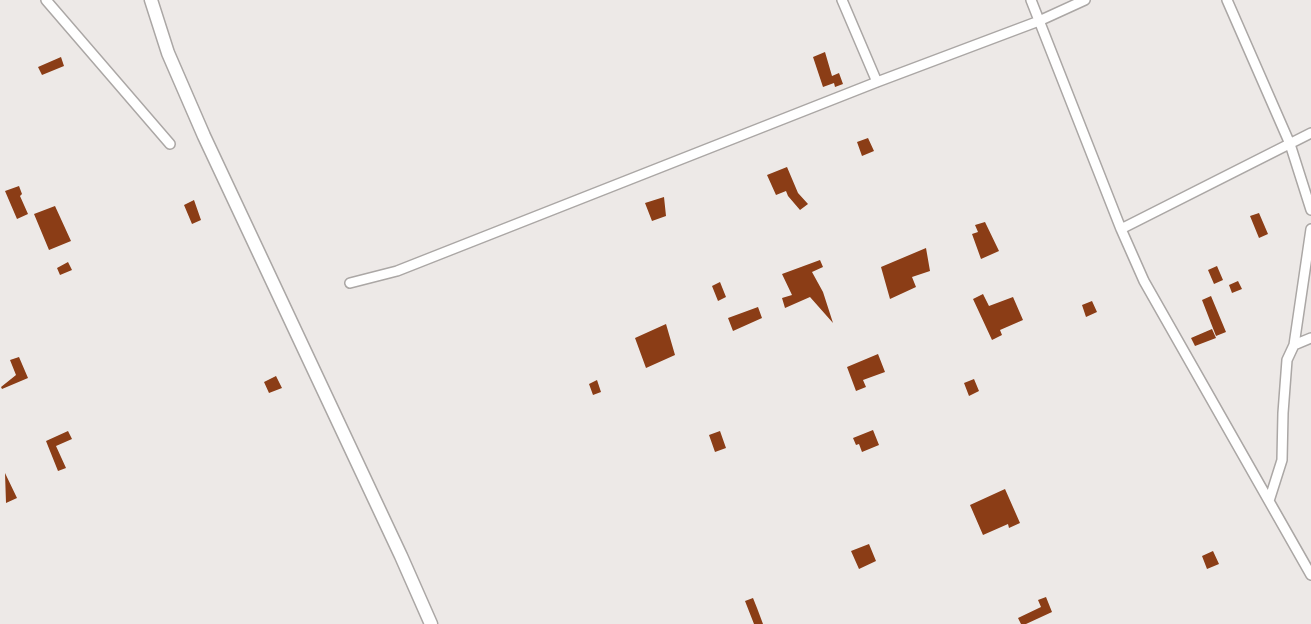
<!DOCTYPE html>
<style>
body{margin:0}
canvas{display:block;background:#ede9e7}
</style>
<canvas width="1311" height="624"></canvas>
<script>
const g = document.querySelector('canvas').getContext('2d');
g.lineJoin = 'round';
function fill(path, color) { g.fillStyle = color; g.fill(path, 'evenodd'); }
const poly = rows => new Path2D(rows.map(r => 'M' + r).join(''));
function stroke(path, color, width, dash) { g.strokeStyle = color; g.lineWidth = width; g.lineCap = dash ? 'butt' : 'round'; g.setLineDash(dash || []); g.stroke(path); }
fill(poly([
 [825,52,832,76,839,73,843,84,835,87,834,83,823,87,813,57],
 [61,57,64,66,42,75,38,67],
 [868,138,874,151,862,156,857,142],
 [787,167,798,193,808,204,800,210,788,196,786,191,776,195,767,175],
 [19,186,22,194,20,196,28,214,17,219,5,191],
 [664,197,666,216,652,221,645,203],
 [194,200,201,220,192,224,184,205],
 [55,206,71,241,49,250,34,214],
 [1259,213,1268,234,1259,238,1250,216],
 [985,222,999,251,981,259,972,234,978,232,975,225],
 [926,248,930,271,912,277,916,287,890,299,881,267],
 [820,260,823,267,812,272,823,292,833,323,810,297,785,308,782,298,792,295,782,274],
 [68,262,72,270,60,275,57,268],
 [1217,266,1223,280,1214,284,1208,270],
 [1238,281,1242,289,1232,293,1229,285],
 [720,282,726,297,718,301,712,286],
 [983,294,989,306,1013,297,1023,320,1000,330,1002,335,992,340,973,299],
 [1211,296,1226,332,1216,336,1202,300],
 [1092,301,1097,312,1086,317,1082,305],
 [758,307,762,318,733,331,728,318],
 [666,324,675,355,646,368,635,338],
 [1212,329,1216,338,1195,346,1191,338],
 [878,354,885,372,863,380,866,387,856,391,847,367],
 [19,357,28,378,2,389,1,387,16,375,10,360],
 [276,376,282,388,269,393,264,382],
 [974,379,979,391,969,396,964,383],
 [597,380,601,392,593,395,589,384],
 [873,430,879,445,862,452,859,444,856,445,853,438],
 [68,431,72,439,56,446,66,468,58,471,46,441],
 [720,431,726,448,715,452,709,435],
 [5,473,17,498,6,503],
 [1005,489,1020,523,1009,528,1008,524,983,535,970,505],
 [869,544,876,561,859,569,851,551],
 [1213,551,1219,564,1207,569,1202,556],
 [1046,597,1052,612,1026,624,1021,624,1018,618,1041,607,1038,600],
 [753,598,757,608,763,624,754,624,745,601]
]), '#8b3d16');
const street = poly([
 [46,0,170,144],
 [842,0,877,82],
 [1031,0,1121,229,1144,281,1311,575],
 [1227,0,1290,144,1311,210],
 [1121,229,1311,133],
 [350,283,397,271,877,82,1039,21,1085,0],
 [1294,345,1311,229],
 [1269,501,1282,460,1283,413,1287,360,1294,345,1311,338]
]);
const secondary = poly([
 [151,0,168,53,204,136,401,556,431,624]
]);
stroke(street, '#aba7a5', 12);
stroke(secondary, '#aba7a5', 15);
stroke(street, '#fff', 9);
stroke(secondary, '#fff', 12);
</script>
